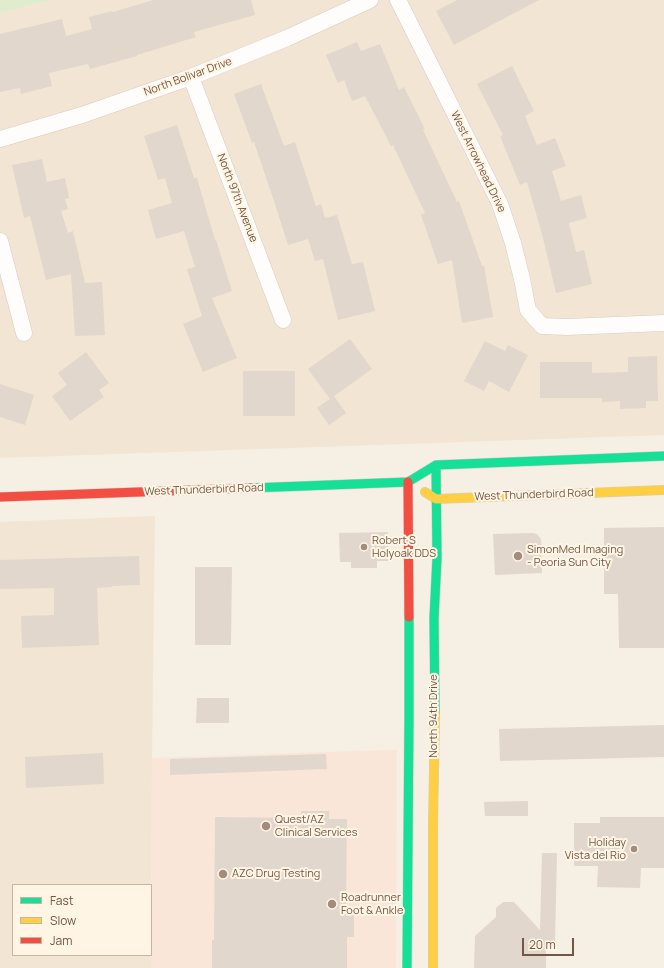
<!DOCTYPE html>
<style>
body{margin:0}
#map{position:relative;width:664px;height:968px;overflow:hidden;background:#f6efe4;font-family:Manrope,sans-serif}
canvas{display:block}
.legend{position:absolute;left:12px;top:884px;width:140px;height:72px;box-sizing:border-box;background:#fff5e4;border:1px solid #c7b5a4;margin:0;padding:5px 7px;list-style:none;font-size:12px;color:#735645}
.legend li{display:flex;align-items:center;gap:8px;height:20px}
.legend b{width:20px;border:1px solid #c7b5a4}
.scale{position:absolute;left:522px;top:938px;width:52px;height:18px;box-sizing:border-box;border:2px solid #735645;border-top:0;padding-left:5px;font-size:12px;line-height:14px;white-space:nowrap;color:#735645;-webkit-text-stroke:3px #fff5e4;paint-order:stroke}
</style>
<div id="map">
<canvas width="664" height="968"></canvas>
<ul class="legend">
<li><b style="height:5px;background:#16e098"></b>Fast</li>
<li><b style="height:5px;background:#ffcf43"></b>Slow</li>
<li><b style="height:5px;background:#f24e42"></b>Jam</li>
</ul>
<div class="scale">20 m</div>
</div>
<script>
const g = document.querySelector('canvas').getContext('2d');
g.lineJoin = 'round';
function fill(path, color) { g.fillStyle = color; g.fill(path, 'evenodd'); }
const poly = rows => new Path2D(rows.map(r => 'M' + r).join(''));
function stroke(path, color, width, dash) { g.strokeStyle = color; g.lineWidth = width; g.lineCap = dash ? 'butt' : 'round'; g.setLineDash(dash || []); g.stroke(path); }
function label(font, color, halo, rows, align = 'center') {
  g.font = font + ' Manrope,sans-serif'; g.lineWidth = 4; g.setLineDash([]); g.textBaseline = 'middle'; g.strokeStyle = halo; g.fillStyle = color; for (const [text, x, y, turn = 0] of rows) {
    g.save(); g.translate(x, y); g.rotate((+turn || 0) * Math.PI / 180); g.textAlign = isNaN(turn) ? turn : align; if (halo) g.strokeText(text, 0, 0); g.fillText(text, 0, 0); g.restore();
  }
}
fill(poly([
 [51,0,664,0,664,435,0,458,0,13],
 [155,516,152,758,151,968,0,968,0,522],
 [13,885,151,885,151,955,13,955]
]), '#f2e5d3');
fill(poly([
 [389,750,397,750,396,968,151,968,152,758]
]), '#fae6d9');
fill(poly([
 [0,0,51,0,0,13]
]), '#e0ecce');
fill(poly([
 [153,0,251,0,255,15,194,32,196,37,137,55,137,56,90,69,88,64,49,73,52,86,21,94,20,88,0,92,0,34,62,19,66,36,92,29,89,17,112,11,113,12],
 [457,0,539,0,454,45,436,11],
 [357,42,361,51,380,44,399,90,404,87,425,129,423,130,457,202,459,201,482,266,484,266,493,317,462,323,452,260,438,264,421,215,425,213,393,145,391,146,365,96,352,101,344,80,338,83,326,55],
 [512,66,534,111,525,116,537,145,555,138,566,166,552,171,561,201,581,195,587,218,569,223,576,252,584,250,592,284,556,293,542,234,527,182,520,185,500,136,503,135,477,84],
 [261,84,284,146,295,142,316,206,321,204,325,218,337,215,352,264,363,262,375,311,338,320,323,259,315,261,308,239,288,245,275,204,254,142,252,143,234,94],
 [177,125,194,178,197,178,215,240,216,240,232,291,212,298,237,358,203,372,183,324,202,316,187,269,195,267,184,231,156,239,148,210,172,203,165,178,158,180,144,136],
 [42,159,47,182,65,178,69,198,65,199,68,209,61,211,68,233,73,231,85,283,102,282,105,335,75,336,71,274,46,280,30,216,24,218,12,165],
 [350,339,372,369,330,399,308,369],
 [485,341,505,351,508,345,528,355,509,392,489,381,484,391,464,381],
 [86,352,109,383,99,390,104,397,70,421,52,396,67,385,58,373],
 [657,356,658,401,646,401,646,408,620,409,620,401,602,402,602,398,540,398,540,362,592,362,592,373,628,372,628,357],
 [243,371,295,371,295,416,243,416],
 [0,384,34,395,25,425,0,417],
 [334,396,346,413,329,425,317,408],
 [664,527,664,648,619,648,618,594,604,594,604,528],
 [388,532,389,561,377,561,377,568,351,568,351,562,340,562,339,533],
 [533,533,537,534,541,539,542,573,495,575,493,534],
 [139,556,140,585,112,586,112,587,97,588,99,645,22,648,21,616,54,615,54,588,0,589,0,560],
 [195,567,232,567,231,645,195,645],
 [197,698,229,698,229,723,196,723],
 [664,725,664,757,500,761,499,729],
 [103,753,104,784,26,788,25,757],
 [326,754,327,769,170,775,170,759],
 [528,801,528,816,485,816,484,802],
 [301,811,329,811,329,819,347,819,346,914,354,914,354,937,347,937,347,968,212,968,212,940,214,940,215,817,301,818],
 [600,817,664,817,664,868,641,868,640,888,597,887,598,866,574,866,574,823,600,823],
 [542,853,557,853,555,945,556,946,546,946,546,968,474,968,475,936,496,917,496,908,503,902,514,902,540,930]
]), '#e2d7cc');
const street = poly([
 [398,0,500,204,513,243,522,279,528,310,542,326,567,327,664,323],
 [191,77,283,320],
 [0,139,82,115,191,77,287,38,370,0],
 [0,241,24,333]
]);
const fast = poly([
 [251,488,408,482,436,465,664,456],
 [435,713,434,618,437,558,436,465],
 [407,968,409,719,409,617]
]);
const slow = poly([
 [425,492,436,499,664,490],
 [433,968,433,825,435,713]
]);
const jam = poly([
 [408,482,409,617],
 [0,497,251,488]
]);
stroke(street, '#d7ccc3', 17);
stroke(fast, '#d6cbc1', 10);
stroke(slow, '#d6cbc1', 10);
stroke(jam, '#d6cbc1', 10);
stroke(street, '#fefdfb', 16);
stroke(fast, '#16e098', 9);
stroke(slow, '#ffcf43', 9);
stroke(jam, '#f24e42', 9);
for (const [x, y, r, color] of [
 [364,547,4,"#a18c7d"],
 [518,556,5,"#a18c7d"],
 [266,826,5,"#a18c7d"],
 [634,849,4,"#a18c7d"],
 [223,874,5,"#a18c7d"],
 [332,904,5,"#a18c7d"]
]) { const dot = new Path2D(); dot.arc(x, y, r, 0, 2 * Math.PI); g.fillStyle = color; g.fill(dot); stroke(dot, '#fff5e4', 1.5); }
label('11px', '#735645', '#fff5e4', [
 ["North Bolivar Drive",188,77,-20],
 ["West Arrowhead Drive",478,162,64],
 ["North 97th Avenue",237,198,69],
 ["West Thunderbird Road",204,490,-2],
 ["West Thunderbird Road",534,495,-2],
 ["North 94th Drive",434,716,-90]
]);
label('11px', '#735645', '#fff5e4', [
 ["Robert S",372,541],
 ["Holyoak DDS",372,554],
 ["SimonMed Imaging",527,550],
 ["- Peoria Sun City",527,563],
 ["Quest/AZ",275,820],
 ["Clinical Services",275,833],
 ["Holiday",626,843,"right"],
 ["Vista del Rio",626,856,"right"],
 ["AZC Drug Testing",232,874],
 ["Roadrunner",341,898],
 ["Foot & Ankle",341,911]
], 'left');
</script>
